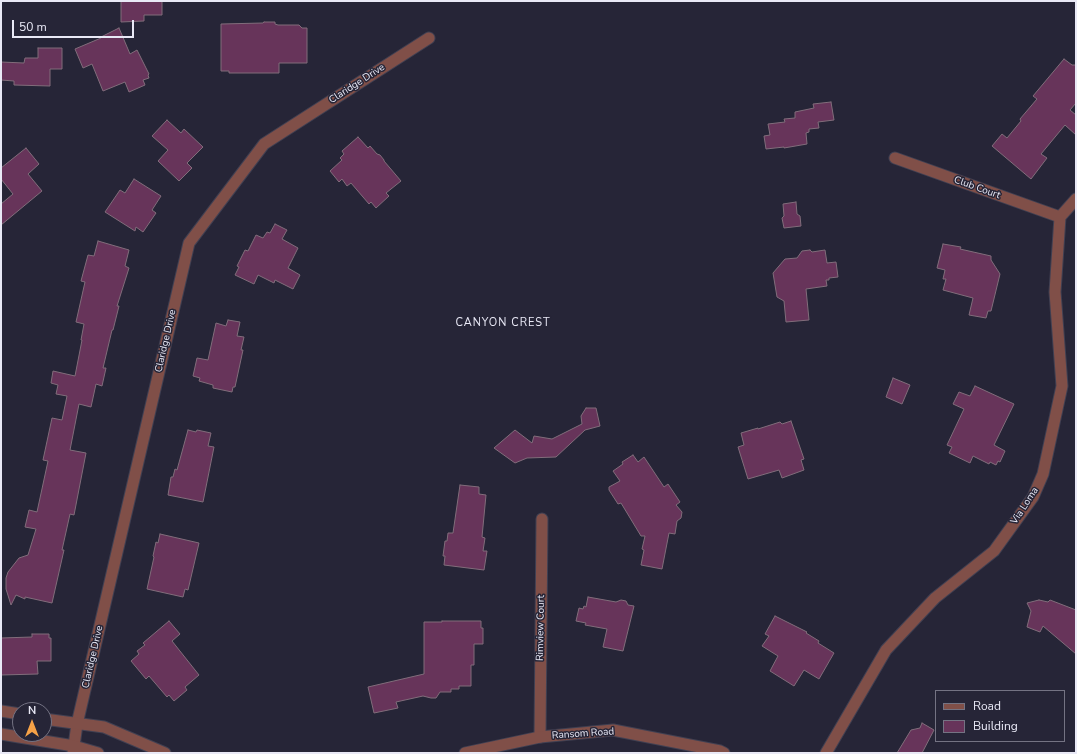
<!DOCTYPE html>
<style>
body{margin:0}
#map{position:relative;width:1077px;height:754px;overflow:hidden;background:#262537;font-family:"Nunito Sans",sans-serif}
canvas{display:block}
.frame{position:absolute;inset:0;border:2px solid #e9e9f6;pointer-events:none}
.legend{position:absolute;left:935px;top:690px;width:130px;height:52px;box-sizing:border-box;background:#262537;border:1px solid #747383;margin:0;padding:5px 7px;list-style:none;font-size:12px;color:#e9e9f6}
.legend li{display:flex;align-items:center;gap:8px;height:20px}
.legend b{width:20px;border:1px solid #747383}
.north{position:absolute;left:12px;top:702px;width:40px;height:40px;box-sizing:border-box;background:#262537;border:1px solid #747383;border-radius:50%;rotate:0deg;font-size:11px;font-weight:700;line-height:16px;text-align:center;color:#e9e9f6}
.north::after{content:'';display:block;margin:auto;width:14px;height:18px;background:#f6a247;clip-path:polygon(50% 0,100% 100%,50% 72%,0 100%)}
.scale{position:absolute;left:12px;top:20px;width:122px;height:18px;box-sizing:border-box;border:2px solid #e9e9f6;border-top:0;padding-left:5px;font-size:12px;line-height:14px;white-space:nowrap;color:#e9e9f6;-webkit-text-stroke:3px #262537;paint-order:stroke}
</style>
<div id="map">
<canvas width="1077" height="754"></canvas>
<div class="frame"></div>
<ul class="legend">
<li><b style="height:5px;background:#804f48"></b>Road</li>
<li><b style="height:11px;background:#67345a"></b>Building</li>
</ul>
<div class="north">N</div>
<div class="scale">50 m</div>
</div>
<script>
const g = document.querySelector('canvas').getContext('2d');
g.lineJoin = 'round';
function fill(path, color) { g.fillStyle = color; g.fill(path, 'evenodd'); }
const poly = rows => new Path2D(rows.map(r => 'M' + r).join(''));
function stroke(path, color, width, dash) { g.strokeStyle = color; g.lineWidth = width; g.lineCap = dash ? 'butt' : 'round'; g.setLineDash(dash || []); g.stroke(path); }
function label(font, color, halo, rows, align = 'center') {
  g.font = font + ' "Nunito Sans",sans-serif'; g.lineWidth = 3; g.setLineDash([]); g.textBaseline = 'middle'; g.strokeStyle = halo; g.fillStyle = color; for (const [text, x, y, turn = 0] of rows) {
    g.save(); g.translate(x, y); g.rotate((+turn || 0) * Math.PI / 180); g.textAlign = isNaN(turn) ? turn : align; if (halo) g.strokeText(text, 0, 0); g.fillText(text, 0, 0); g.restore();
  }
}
const building = poly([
 [121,1,162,1,162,15,144,15,144,21,121,22,121,1],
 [264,22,275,22,275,24,278,25,299,25,302,28,307,28,307,63,279,63,279,73,229,73,229,71,221,71,221,24,263,23,264,22],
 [119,28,130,54,137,50,149,74,148,75,149,78,143,80,145,85,129,92,125,82,103,91,92,64,83,68,75,49,101,38,101,37,119,28],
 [38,48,62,48,62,69,50,69,50,86,14,85,14,81,1,80,1,62,24,63,25,58,38,58,38,48],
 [1064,59,1072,65,1076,65,1076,103,1070,110,1076,115,1076,135,1065,125,1041,154,1047,158,1031,179,992,146,1002,134,1007,138,1021,121,1020,119,1037,99,1033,96,1064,59],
 [831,102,834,120,818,122,819,128,809,129,809,132,806,133,807,144,784,148,784,147,766,149,764,136,770,135,768,124,785,122,784,119,795,118,795,112,814,108,813,104,831,102],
 [167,120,181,133,184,129,203,147,187,163,192,168,179,181,158,161,168,150,152,136,167,120],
 [358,137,368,148,370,146,377,154,380,155,384,160,384,161,401,181,386,193,389,196,376,208,371,202,369,204,351,183,347,186,342,179,339,182,330,171,342,160,340,158,344,154,342,151,358,137],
 [26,148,39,164,28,174,42,191,1,225,1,204,13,194,1,179,1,168,26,148],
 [134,179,161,196,152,210,156,213,143,232,136,227,135,231,105,212,120,190,125,193,134,179],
 [796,202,797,214,800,216,801,226,784,228,782,218,784,216,783,204,796,202],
 [275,224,287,230,282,239,298,248,288,268,300,275,293,289,275,280,274,283,258,275,254,284,235,275,239,267,237,266,245,250,248,251,256,235,263,238,267,232,270,233,275,224],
 [98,241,129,250,125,266,129,268,117,306,119,306,113,330,112,330,103,368,106,368,102,386,96,384,91,407,79,404,70,450,86,453,74,515,70,514,62,550,64,550,52,603,25,597,25,599,16,595,11,605,6,589,6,578,8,572,19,558,28,555,36,529,25,527,29,510,37,512,48,461,43,460,52,418,62,420,67,396,56,394,58,385,51,383,53,371,75,376,82,340,81,340,84,324,76,322,85,282,81,281,88,255,94,256,98,241],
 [943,244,961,247,960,249,991,256,991,260,1000,274,991,311,988,311,986,318,969,315,973,298,943,290,946,279,943,279,945,270,937,268,943,244],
 [810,250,812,252,825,250,827,263,836,262,838,277,829,278,829,280,826,280,827,286,806,289,809,320,786,322,784,301,777,297,773,273,785,259,797,258,802,251,810,250],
 [228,320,240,322,237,336,244,337,241,350,243,350,235,387,233,387,232,392,213,388,213,385,199,381,200,378,193,376,197,358,208,360,216,323,226,326,228,320],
 [893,378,910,385,902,404,886,397,893,378],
 [975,386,1014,404,994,445,1005,451,1000,462,998,461,996,465,990,462,989,464,973,456,970,463,949,453,952,447,947,445,964,409,953,404,959,392,970,396,975,386],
 [586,408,596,408,600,426,585,430,556,457,527,458,515,463,494,448,515,430,532,443,534,436,552,439,582,424,581,416,586,408],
 [791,421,804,459,801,460,804,470,782,478,779,470,748,479,738,447,744,445,741,433,758,428,758,429,780,422,782,424,791,421],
 [188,430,196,432,197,430,211,433,208,446,214,447,203,502,168,495,171,477,173,477,175,469,177,470,188,430],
 [633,455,638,462,644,457,664,487,668,484,680,502,676,505,682,512,681,518,677,521,675,534,669,533,662,569,641,565,644,550,642,549,645,536,641,536,621,503,618,504,609,490,609,487,620,481,613,471,623,464,622,462,633,455],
 [460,485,479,487,479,494,486,495,482,537,485,538,483,551,487,551,484,570,444,565,445,556,443,556,445,541,447,541,448,533,453,533,460,485],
 [160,534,199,543,188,590,185,589,183,597,147,589,154,557,153,556,156,542,158,543,160,534],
 [588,597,616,602,621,600,626,601,628,605,634,606,623,651,603,647,607,629,585,625,586,623,576,621,579,608,583,609,584,606,586,607,588,597],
 [1039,600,1048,602,1050,600,1076,610,1076,654,1043,626,1040,632,1027,627,1031,611,1027,603,1039,600],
 [775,616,807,632,806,633,819,641,818,643,834,653,819,679,804,670,794,686,770,671,778,656,762,646,769,636,765,634,775,616],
 [169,621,180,634,172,641,199,675,185,687,187,690,174,701,169,695,167,697,149,676,146,679,131,661,139,654,137,651,145,645,143,643,169,621],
 [442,621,481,621,481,628,483,628,483,644,474,644,474,665,471,665,471,686,459,686,459,689,451,689,451,692,440,692,436,698,431,698,423,696,396,702,398,708,374,713,368,687,424,674,424,622,442,622,442,621],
 [32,634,49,634,49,638,51,638,51,661,37,661,38,674,1,675,1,638,32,637,32,634],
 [922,723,934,730,922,753,897,753,911,730,920,728,922,723]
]);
fill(building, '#67345a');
stroke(building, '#816d7b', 1);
const minor = poly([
 [895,158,1060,217],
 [540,737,542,519],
 [73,753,77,724,189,243,264,144,429,38],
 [826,753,886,650,935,598,994,551,1033,497,1043,474,1062,386,1055,292,1060,217,1076,199]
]);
const tertiary = poly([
 [1,711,20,714],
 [44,719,104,727,165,753],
 [1,734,74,746,98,753],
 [465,753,540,737,613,730,720,751,724,753]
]);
stroke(minor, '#414052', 13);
stroke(tertiary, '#414052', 13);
stroke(minor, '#804f48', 11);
stroke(tertiary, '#804f48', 11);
label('10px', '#e9e9f6', '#262537', [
 ["Claridge Drive",357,84,-33],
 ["Club Court",977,188,20],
 ["Claridge Drive",166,341,-77],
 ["Via Loma",1025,506,-57],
 ["Rimview Court",541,628,-89],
 ["Claridge Drive",93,657,-77],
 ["Ransom Road",583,734,-4]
]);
g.letterSpacing = '1px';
label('11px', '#e9e9f6', '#262537', [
 ["CANYON CREST",503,323]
]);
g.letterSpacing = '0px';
</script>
